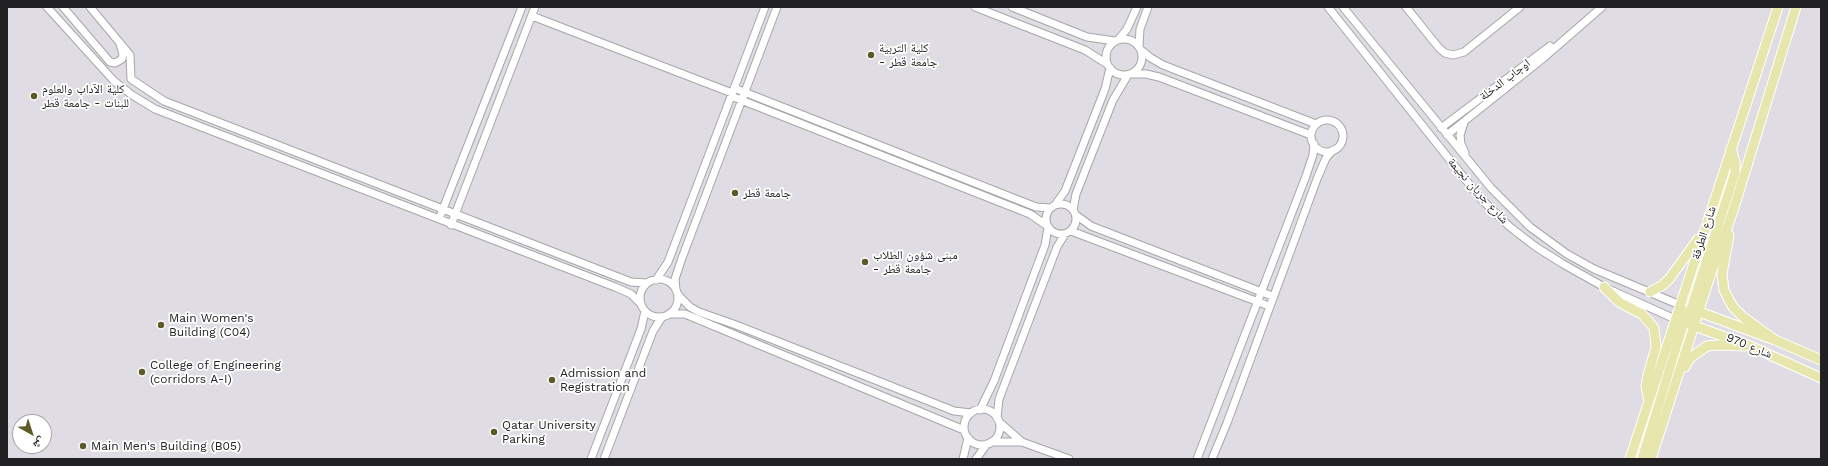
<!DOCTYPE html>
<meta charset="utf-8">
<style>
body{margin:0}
#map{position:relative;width:1828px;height:466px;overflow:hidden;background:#dfdde3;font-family:"Work Sans","Noto Naskh Arabic",sans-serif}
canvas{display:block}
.frame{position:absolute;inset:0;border:8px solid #212022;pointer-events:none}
.north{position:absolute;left:12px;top:414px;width:40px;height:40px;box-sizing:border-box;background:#fff;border:1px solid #a6a6a7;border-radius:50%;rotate:141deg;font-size:11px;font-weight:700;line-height:16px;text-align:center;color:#212022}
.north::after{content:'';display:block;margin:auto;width:14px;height:18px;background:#5c5b27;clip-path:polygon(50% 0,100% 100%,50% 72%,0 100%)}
</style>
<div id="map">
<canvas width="1828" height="466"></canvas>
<div class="frame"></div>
<div class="north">ش</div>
</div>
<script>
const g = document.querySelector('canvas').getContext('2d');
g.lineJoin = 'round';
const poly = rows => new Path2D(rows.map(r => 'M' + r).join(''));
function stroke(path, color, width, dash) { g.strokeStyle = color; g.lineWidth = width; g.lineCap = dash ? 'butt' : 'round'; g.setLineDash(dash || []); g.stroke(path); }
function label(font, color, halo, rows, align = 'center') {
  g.font = font + ' "Work Sans","Noto Naskh Arabic",sans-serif'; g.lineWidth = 3.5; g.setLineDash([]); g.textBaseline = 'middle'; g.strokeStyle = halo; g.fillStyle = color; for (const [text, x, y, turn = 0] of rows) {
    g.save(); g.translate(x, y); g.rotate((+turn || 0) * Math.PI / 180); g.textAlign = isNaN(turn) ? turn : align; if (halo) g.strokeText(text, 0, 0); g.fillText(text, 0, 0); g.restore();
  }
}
const minor = poly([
 [47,7,114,81,132,95,155,109,615,287,631,294,641,304],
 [63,7,110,62,115,63,122,59,123,54,120,44],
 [90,7,130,55,131,79,164,101,631,282,647,283],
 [975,7,1085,50,1107,64],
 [1012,7,1087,37,1115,41],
 [1328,7,1481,199,1510,227,1536,247,1563,264,1604,287,1675,319],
 [1343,7,1491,188,1530,227,1567,254,1594,269,1680,305],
 [1406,7,1439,48,1445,53,1453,55,1464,52,1520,7],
 [532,16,732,93],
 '1106 57a18 18 0 1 1 36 0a18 18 0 1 1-36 0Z',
 [1118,40,1127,29,1137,7],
 [1139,47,1140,29,1148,7],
 [1141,50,1151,58,1163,65,1316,124],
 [1132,74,1146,74,1159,77,1311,135],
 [734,88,1036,207,1050,208],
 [731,96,1030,214,1046,225],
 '1311 136a16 16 0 1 1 32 0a16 16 0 1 1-32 0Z',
 [1464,123,1460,135,1461,144,1465,153],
 [1441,128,1550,46],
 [1447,135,1541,60,1602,7],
 '1046 219a15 15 0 1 1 30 0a15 15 0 1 1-30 0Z',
 [1055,205,1065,191,1105,89,1110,68],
 [1073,210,1076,194,1113,100,1128,75],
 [441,214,522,7],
 [1076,215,1091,226,1272,296],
 [451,225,535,7],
 [1071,231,1269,306],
 '640 298a19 19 0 1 1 38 0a19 19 0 1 1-38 0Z',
 [656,280,668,262,765,7],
 [676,290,675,279,682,258,777,7],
 [678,295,690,307,699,312,736,325,954,411,971,413],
 [669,314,685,314,697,319,964,430],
 '964 427a18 18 0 1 1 36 0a18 18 0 1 1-36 0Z',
 [980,410,994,381,1045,245,1048,228],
 [997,418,999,399,1057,247,1065,234],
 [999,422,1022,442,1069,459],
 [991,442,1022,442],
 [591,459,641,329,645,311],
 [604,459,653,331,662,317],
 [963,459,968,438],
 [976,459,987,444],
 [1197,459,1306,176,1313,155,1314,144],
 [1212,459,1227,423,1317,179,1326,158,1333,150]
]);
const major = poly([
 [1729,235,1722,274,1724,290,1728,298,1733,307,1743,317,1775,340],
 [1604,287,1619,302,1642,314,1654,328,1656,347,1648,375,1646,386,1648,397],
 [1650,292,1663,285,1670,278,1698,239],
 [1694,310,1775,340,1821,360],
 [1689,324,1750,346,1821,378],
 [1694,326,1691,319,1691,309,1735,173,1735,162,1731,148],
 [1685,367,1690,358,1707,346,1719,345,1745,346],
 [1630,459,1778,7],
 [1642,459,1684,322,1684,313,1680,305],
 [1651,459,1708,282,1733,211,1796,7]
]);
stroke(minor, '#a7a5ab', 9);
stroke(major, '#fff', 11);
stroke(minor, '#fff', 7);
stroke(major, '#e7e6ad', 9);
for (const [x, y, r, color] of [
 [871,55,4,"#5c5b27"],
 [34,96,4,"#5c5b27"],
 [735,193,4,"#5c5b27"],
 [865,262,4,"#5c5b27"],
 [161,325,4,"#5c5b27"],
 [142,372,4,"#5c5b27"],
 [552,380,4,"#5c5b27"],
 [494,432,4,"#5c5b27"],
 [83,446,4,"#5c5b27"]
]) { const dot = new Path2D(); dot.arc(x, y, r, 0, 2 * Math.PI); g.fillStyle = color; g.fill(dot); stroke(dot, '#fff', 1.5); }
label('12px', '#212022', '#fff', [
 ["كلية التربية",879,48],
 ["- جامعة قطر",879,62],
 ["كلية الآداب والعلوم",42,89],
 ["للبنات - جامعة قطر",42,103],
 ["جامعة قطر",743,193],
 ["مبنى شؤون الطلاب",873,255],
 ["- جامعة قطر",873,269],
 ["Main Women's",169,318],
 ["Building (C04)",169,332],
 ["College of Engineering",150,365],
 ["(corridors A-I)",150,379],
 ["Admission and",560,373],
 ["Registration",560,387],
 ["Qatar University",502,425],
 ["Parking",502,439],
 ["Main Men's Building (B05)",91,446]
], 'left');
label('12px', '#212022', '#fff', [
 ["اوجاب الدخلة",1505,80,-37],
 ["شارع جريان نجيمة",1478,191,48],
 ["شارع الطرفة",1704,233,-72],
 ["شارع 970",1749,346,22]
]);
</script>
